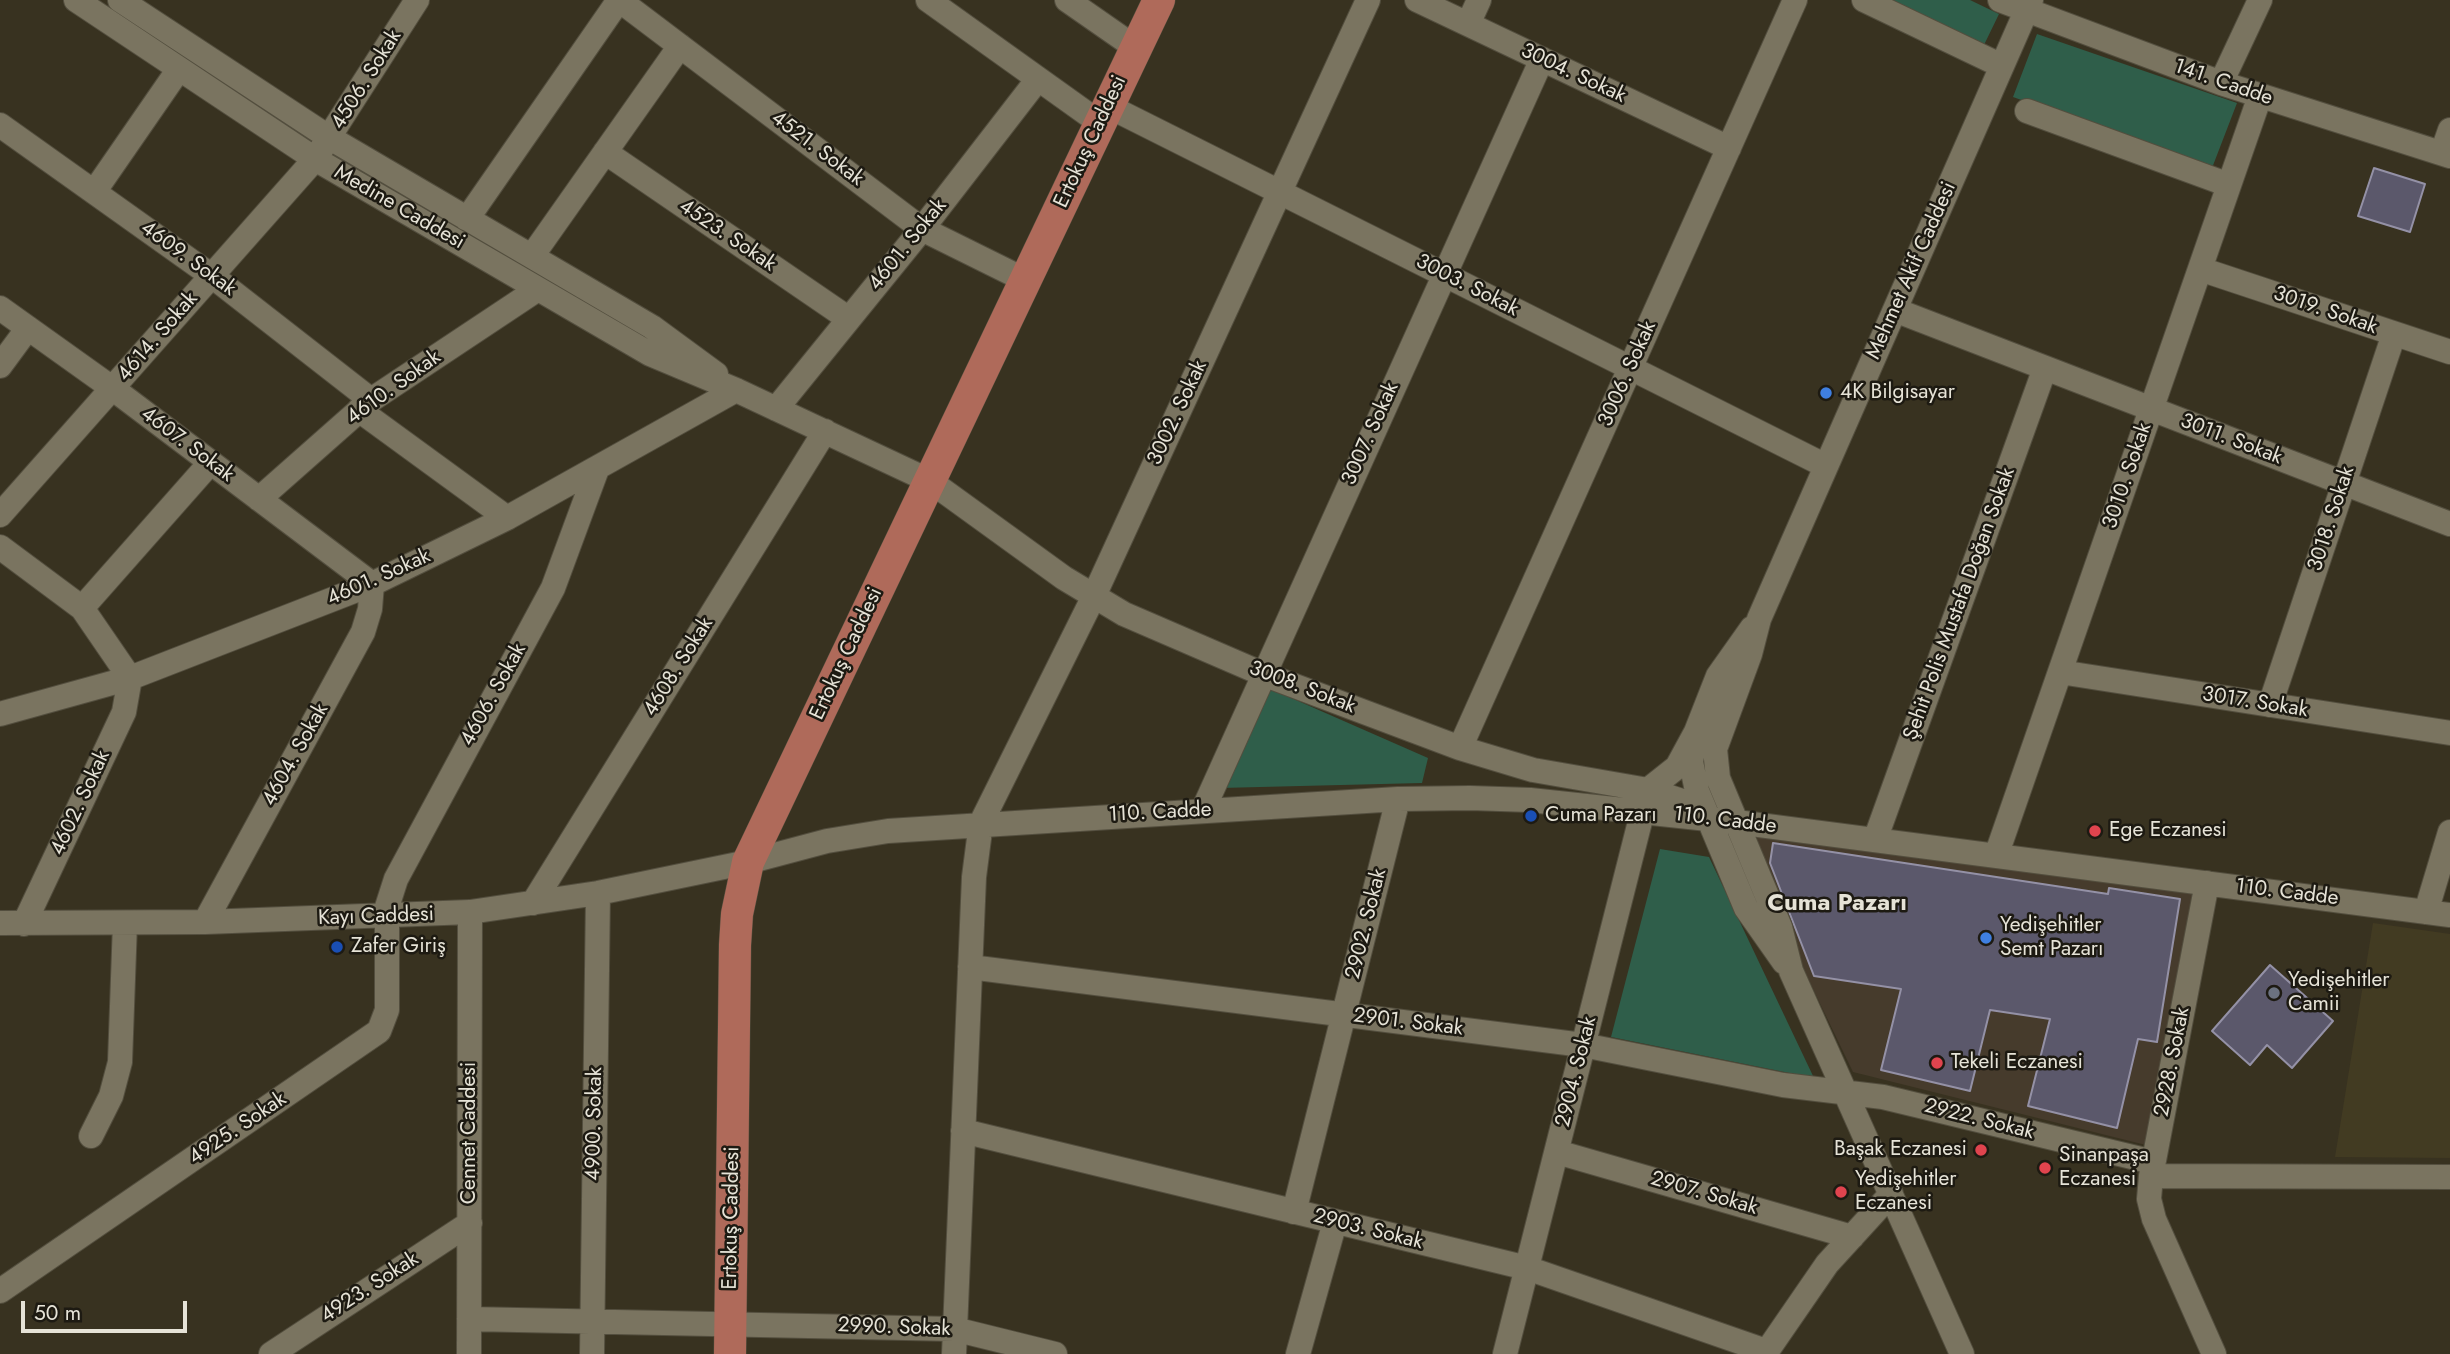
<!DOCTYPE html>
<meta charset="utf-8">
<style>
body{margin:0}
#map{position:relative;width:2450px;height:1354px;overflow:hidden;background:#383220;font-family:Jost,sans-serif}
canvas{display:block}
.scale{position:absolute;left:21px;top:1301px;width:166px;height:32px;box-sizing:border-box;border:4px solid #e6e3d7;border-top:0;padding-left:9px;font-size:21px;line-height:24px;white-space:nowrap;color:#e6e3d7;-webkit-text-stroke:5px #1d1a12;paint-order:stroke}
</style>
<div id="map">
<canvas width="2450" height="1354"></canvas>
<div class="scale">50 m</div>
</div>
<script>
const g = document.querySelector('canvas').getContext('2d');
g.lineJoin = 'round';
function fill(path, color) { g.fillStyle = color; g.fill(path, 'evenodd'); }
const poly = rows => new Path2D(rows.map(r => 'M' + r).join(''));
function stroke(path, color, width, dash) { g.strokeStyle = color; g.lineWidth = width; g.lineCap = dash ? 'butt' : 'round'; g.setLineDash(dash || []); g.stroke(path); }
function label(font, color, halo, rows, align = 'center') {
  g.font = font + ' Jost,sans-serif'; g.lineWidth = 5; g.setLineDash([]); g.textBaseline = 'middle'; g.strokeStyle = halo; g.fillStyle = color; for (const [text, x, y, turn = 0] of rows) {
    g.save(); g.translate(x, y); g.rotate((+turn || 0) * Math.PI / 180); g.textAlign = isNaN(turn) ? turn : align; if (halo) g.strokeText(text, 0, 0); g.fillText(text, 0, 0); g.restore();
  }
}
fill(poly([
 [1756,835,2193,893,2146,1145,1853,1072,1801,964]
]), '#463b2c');
fill(poly([
 [2373,923,2450,934,2450,1158,2335,1157]
]), '#423b22');
fill(poly([
 [1887,0,1970,0,1999,14,1983,47],
 [2037,34,2237,103,2212,168,2013,97],
 [1264,686,1428,758,1422,783,1220,788],
 [1660,849,1709,857,1814,1078,1611,1037]
]), '#2f5e4a');
const building = poly([
 [2374,168,2425,184,2410,232,2358,216,2374,168],
 [1773,843,2108,894,2109,888,2180,899,2157,1042,2138,1039,2117,1128,2028,1106,2050,1019,1990,1010,1970,1091,1881,1070,1901,989,1814,976,1770,863,1773,843],
 [2270,965,2333,1021,2292,1068,2267,1045,2250,1065,2212,1031,2270,965]
]);
fill(building, '#5b586b');
stroke(building, '#9491a6', 2);
const minor = poly([
 [76,0,315,159,650,354,736,390,930,481,1064,578,1124,614,1263,674,1460,748,1533,770,1648,790,1679,800,1702,815],
 [120,0,330,138,652,327,716,374],
 [619,0,922,229,1025,280],
 [928,0,1100,123],
 [1067,0,1136,48],
 [1417,0,1729,148],
 [1864,0,2002,66],
 [2000,0,2221,83,2450,156],
 [1468,24,1479,0],
 [2221,83,2260,0],
 [1108,106,1826,466],
 [2027,111,2229,185],
 [0,125,212,276,371,400],
 [605,152,849,319],
 [2442,153,2450,130],
 [94,192,179,69],
 [467,219,619,0],
 [532,256,680,46],
 [2200,269,2450,352],
 [0,308,112,388,372,584,370,609,363,632,205,922],
 [1895,310,2450,524],
 [0,366,28,328],
 [776,409,922,229,1038,79],
 [359,410,507,518],
 [259,499,371,400,538,289],
 [0,515,315,159,417,0],
 [0,547,82,608,130,678,124,712,24,924],
 [82,608,211,462],
 [1752,628,1718,676,1696,732,1691,762,1697,791,1746,908,1784,962],
 [2060,672,2450,733],
 [2270,705,2394,334],
 [0,714,130,678,372,584,507,518,736,390],
 [1460,748,1795,0],
 [1203,810,1542,59],
 [1875,840,2045,368],
 [1996,856,2260,96],
 [2207,883,2151,1176,2149,1199,2154,1219,2214,1354],
 [533,903,825,431],
 [2426,912,2450,832],
 [0,923,205,922,470,912,598,893,748,862,827,841,888,831,1398,799,1470,798,1530,800,1736,822,2450,915],
 [970,967,1583,1045,1783,1085,1883,1097,2153,1162],
 [963,1131,1527,1268,1766,1351],
 [91,1136,111,1096,120,1062,125,923],
 [1557,1152,1852,1237],
 [2151,1176,2450,1177],
 [1294,1212,1398,799],
 [0,1291,379,1031,387,1010,387,907,396,879,553,588,597,469],
 [469,1319,954,1329,1055,1354],
 [271,1354,470,1223],
 [469,1354,470,912],
 [592,1354,598,893],
 [954,1354,974,877,981,823,1093,598,1368,0],
 [1298,1354,1335,1222],
 [1505,1354,1648,790,1677,767,1696,732],
 [1765,1354,1827,1264,1891,1194],
 [1962,1354,1791,971,1780,927,1718,778,1715,749,1750,654,1759,619,2031,0]
]);
const major = poly([
 [730,1354,735,945,737,914,748,862,1159,0]
]);
stroke(minor, '#534e3e', 26);
stroke(major, '#534e3e', 33);
stroke(minor, '#7a7460', 24);
stroke(major, '#af6a5a', 32);
for (const [x, y, r, color] of [
 [1826,393,7,"#3f7fe0"],
 [1531,816,7,"#1a4fb4"],
 [2095,831,7,"#e0444e"],
 [1986,938,7,"#3f7fe0"],
 [337,947,7,"#1a4fb4"],
 [2274,993,7,"#6b7280"],
 [1937,1063,7,"#e0444e"],
 [1981,1150,7,"#e0444e"],
 [2045,1168,7,"#e0444e"],
 [1841,1192,7,"#e0444e"]
]) { const dot = new Path2D(); dot.arc(x, y, r, 0, 2 * Math.PI); g.fillStyle = color; g.fill(dot); stroke(dot, '#1d1a12', 2.5); }
label('21px', '#e6e3d7', '#1d1a12', [
 ["3004. Sokak",1573,74,25],
 ["4506. Sokak",367,80,-58],
 ["141. Cadde",2223,83,19],
 ["Ertokuş Caddesi",1091,142,-65],
 ["4521. Sokak",817,149,37],
 ["Medine Caddesi",399,208,30],
 ["4523. Sokak",727,236,34],
 ["4601. Sokak",908,245,-51],
 ["4609. Sokak",188,259,36],
 ["Mehmet Akif Caddesi",1912,271,-66],
 ["3003. Sokak",1467,286,27],
 ["3019. Sokak",2325,311,19],
 ["4614. Sokak",158,337,-49],
 ["3006. Sokak",1628,374,-66],
 ["4610. Sokak",394,388,-36],
 ["3002. Sokak",1178,413,-65],
 ["3007. Sokak",1371,434,-66],
 ["3011. Sokak",2231,440,21],
 ["4607. Sokak",187,445,37],
 ["3010. Sokak",2128,476,-71],
 ["3018. Sokak",2332,519,-72],
 ["4601. Sokak",379,578,-24],
 ["Şehit Polis Mustafa Doğan Sokak",1960,604,-70],
 ["Ertokuş Caddesi",847,654,-65],
 ["4608. Sokak",679,667,-58],
 ["3008. Sokak",1302,688,21],
 ["4606. Sokak",494,695,-61],
 ["3017. Sokak",2255,703,9],
 ["4604. Sokak",296,755,-61],
 ["4602. Sokak",81,803,-65],
 ["110. Cadde",1160,813,-3],
 ["110. Cadde",1725,821,7],
 ["110. Cadde",2287,893,7],
 ["Kayı Caddesi",376,917,-2],
 ["2902. Sokak",1367,924,-76],
 ["2901. Sokak",1408,1023,7],
 ["2928. Sokak",2173,1062,-79],
 ["2904. Sokak",1577,1072,-76],
 ["2922. Sokak",1979,1120,14],
 ["4900. Sokak",595,1124,-89],
 ["4925. Sokak",238,1129,-34],
 ["Cennet Caddesi",470,1133,-90],
 ["2907. Sokak",1704,1194,16],
 ["Ertokuş Caddesi",732,1218,-89],
 ["2903. Sokak",1368,1230,14],
 ["4923. Sokak",370,1288,-33],
 ["2990. Sokak",894,1328,2]
]);
label('21px', '#e6e3d7', '#1d1a12', [
 ["4K Bilgisayar",1840,393],
 ["Cuma Pazarı",1545,816],
 ["Ege Eczanesi",2109,831],
 ["Yedişehitler",2000,926],
 ["Semt Pazarı",2000,950],
 ["Zafer Giriş",351,947],
 ["Yedişehitler",2288,981],
 ["Camii",2288,1005],
 ["Tekeli Eczanesi",1951,1063],
 ["Başak Eczanesi",1967,1150,"right"],
 ["Sinanpaşa",2059,1156],
 ["Eczanesi",2059,1180],
 ["Yedişehitler",1855,1180],
 ["Eczanesi",1855,1204]
], 'left');
label('bold 24px', '#e6e3d7', '#1d1a12', [
 ["Cuma Pazarı",1837,904]
]);
</script>
